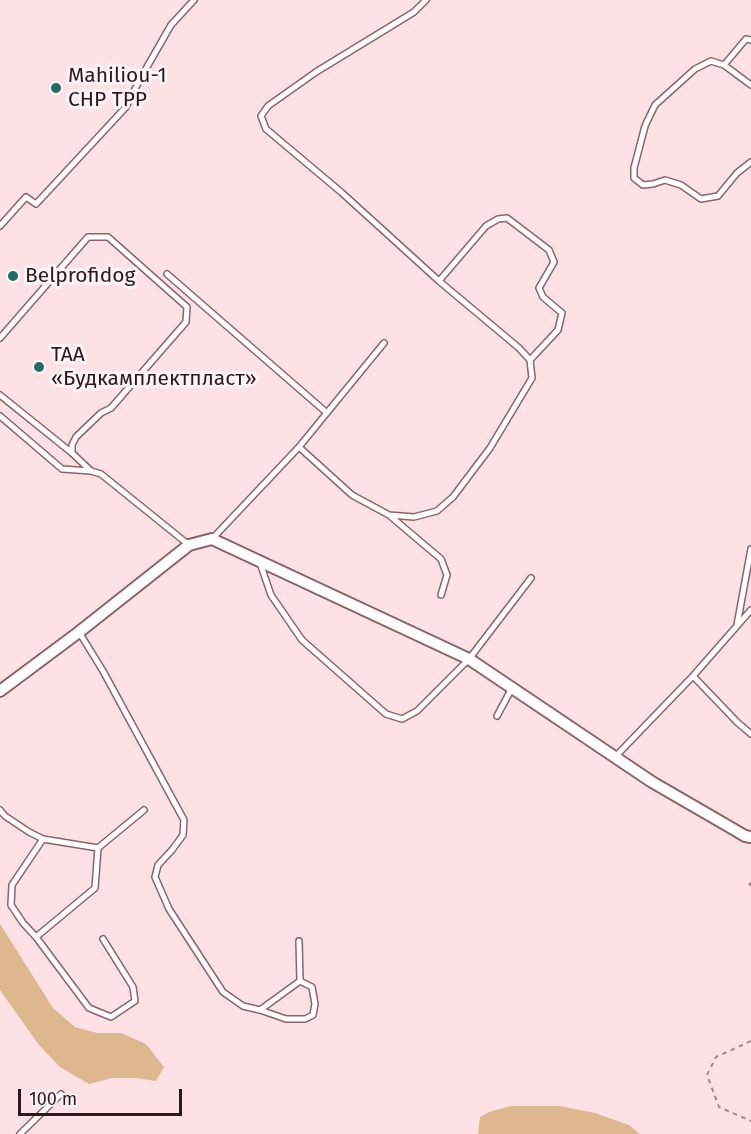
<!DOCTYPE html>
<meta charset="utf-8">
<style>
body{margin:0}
#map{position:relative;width:751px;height:1134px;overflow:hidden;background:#fee1e4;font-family:"Fira Sans",sans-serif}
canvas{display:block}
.scale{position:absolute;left:18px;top:1089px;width:164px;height:27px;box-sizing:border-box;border:3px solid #2b1a1d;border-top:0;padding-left:8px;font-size:18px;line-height:21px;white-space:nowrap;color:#2b1a1d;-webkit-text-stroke:4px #fef4f5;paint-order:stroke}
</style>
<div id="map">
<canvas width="751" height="1134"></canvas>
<div class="scale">100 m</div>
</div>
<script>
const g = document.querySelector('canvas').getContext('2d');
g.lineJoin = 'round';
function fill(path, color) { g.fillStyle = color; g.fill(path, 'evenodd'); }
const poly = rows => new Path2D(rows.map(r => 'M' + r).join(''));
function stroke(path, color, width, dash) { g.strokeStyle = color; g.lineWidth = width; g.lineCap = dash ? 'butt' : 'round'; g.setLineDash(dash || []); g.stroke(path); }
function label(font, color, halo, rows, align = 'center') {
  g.font = font + ' "Fira Sans",sans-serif'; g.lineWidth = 6; g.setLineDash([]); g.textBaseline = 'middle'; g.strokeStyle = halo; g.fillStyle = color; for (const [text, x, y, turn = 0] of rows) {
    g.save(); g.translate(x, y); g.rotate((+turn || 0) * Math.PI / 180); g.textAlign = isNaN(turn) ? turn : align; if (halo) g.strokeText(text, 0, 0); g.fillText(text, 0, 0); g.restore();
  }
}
fill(poly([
 [0,924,53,1008,75,1027,97,1033,121,1033,146,1044,164,1067,156,1081,136,1078,112,1078,89,1084,60,1067,39,1045,0,990],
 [511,1106,560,1106,595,1113,629,1125,640,1134,478,1134,480,1117,489,1112]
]), '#ddb78d');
stroke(poly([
 [750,884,751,885]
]), '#bd7782', 3);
const service = poly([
 [724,65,746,39,751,40],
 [751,85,724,65,711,61,695,69,655,105,645,126,634,168,634,178,643,185,653,184,665,180,681,185,701,199,718,196,737,173,751,162],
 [0,226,26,197,36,204,126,107,139,81,171,25,194,0],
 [167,274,327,413],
 [439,281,486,226,498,219,507,218,549,250,554,262,539,288,543,297,562,313,558,330,530,360],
 [0,338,88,237,108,237,187,307,186,322,111,408,101,413,76,437,72,445,72,453],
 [0,395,72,453,91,471],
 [0,416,62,469,91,471,101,474,189,545],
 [299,447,352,495,389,515,441,559,447,575,441,595],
 [389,515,414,517,437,511,453,497,490,448,532,378,530,360,519,348,439,281,341,192,266,129,261,116,268,106,316,72,414,12,426,0],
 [212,539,299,447,384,343],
 [260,563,271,595,302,640,386,714,402,719,417,711,469,659,531,578],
 [737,625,751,549],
 [79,632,103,671,184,820,183,835,172,850,158,865,155,877,169,909,223,992,243,1006,260,1010,300,981,299,941],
 [693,676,737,722,751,734],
 [497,716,512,688],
 [615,757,693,676,751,610],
 [0,810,5,816,29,832,43,839,98,848,144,810],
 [43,839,12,885,11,905,23,923,36,937,89,1008,111,1017,135,1001,133,987,103,939],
 [36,937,95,888,98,848],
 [260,1010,286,1019,305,1019,313,1015,315,1004,312,987,300,981],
 [20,1134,61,1094]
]);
const minor = poly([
 [0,691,79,632,189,545,212,539,469,659,652,782,728,826,745,836,751,837]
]);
stroke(service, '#8c6369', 8);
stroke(minor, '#8c6369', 14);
stroke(poly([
 [751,1041,716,1057,707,1075,719,1107,751,1121]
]), '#a1898c', 2, [4.5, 4.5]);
stroke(service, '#fff', 5);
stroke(minor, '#fff', 10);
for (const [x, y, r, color] of [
 [56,88,6,"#1f6b66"],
 [13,276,6,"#1f6b66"],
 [39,367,6,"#1f6b66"]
]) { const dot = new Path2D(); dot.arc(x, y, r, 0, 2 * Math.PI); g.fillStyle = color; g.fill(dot); stroke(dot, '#fef4f5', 2); }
label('21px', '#2b1a1d', '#fef4f5', [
 ["Mahiliou-1",68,76],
 ["CHP TPP",68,100],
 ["Belprofidog",25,276],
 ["ТАА",51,355],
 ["«Будкамплектпласт»",51,379]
], 'left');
</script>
